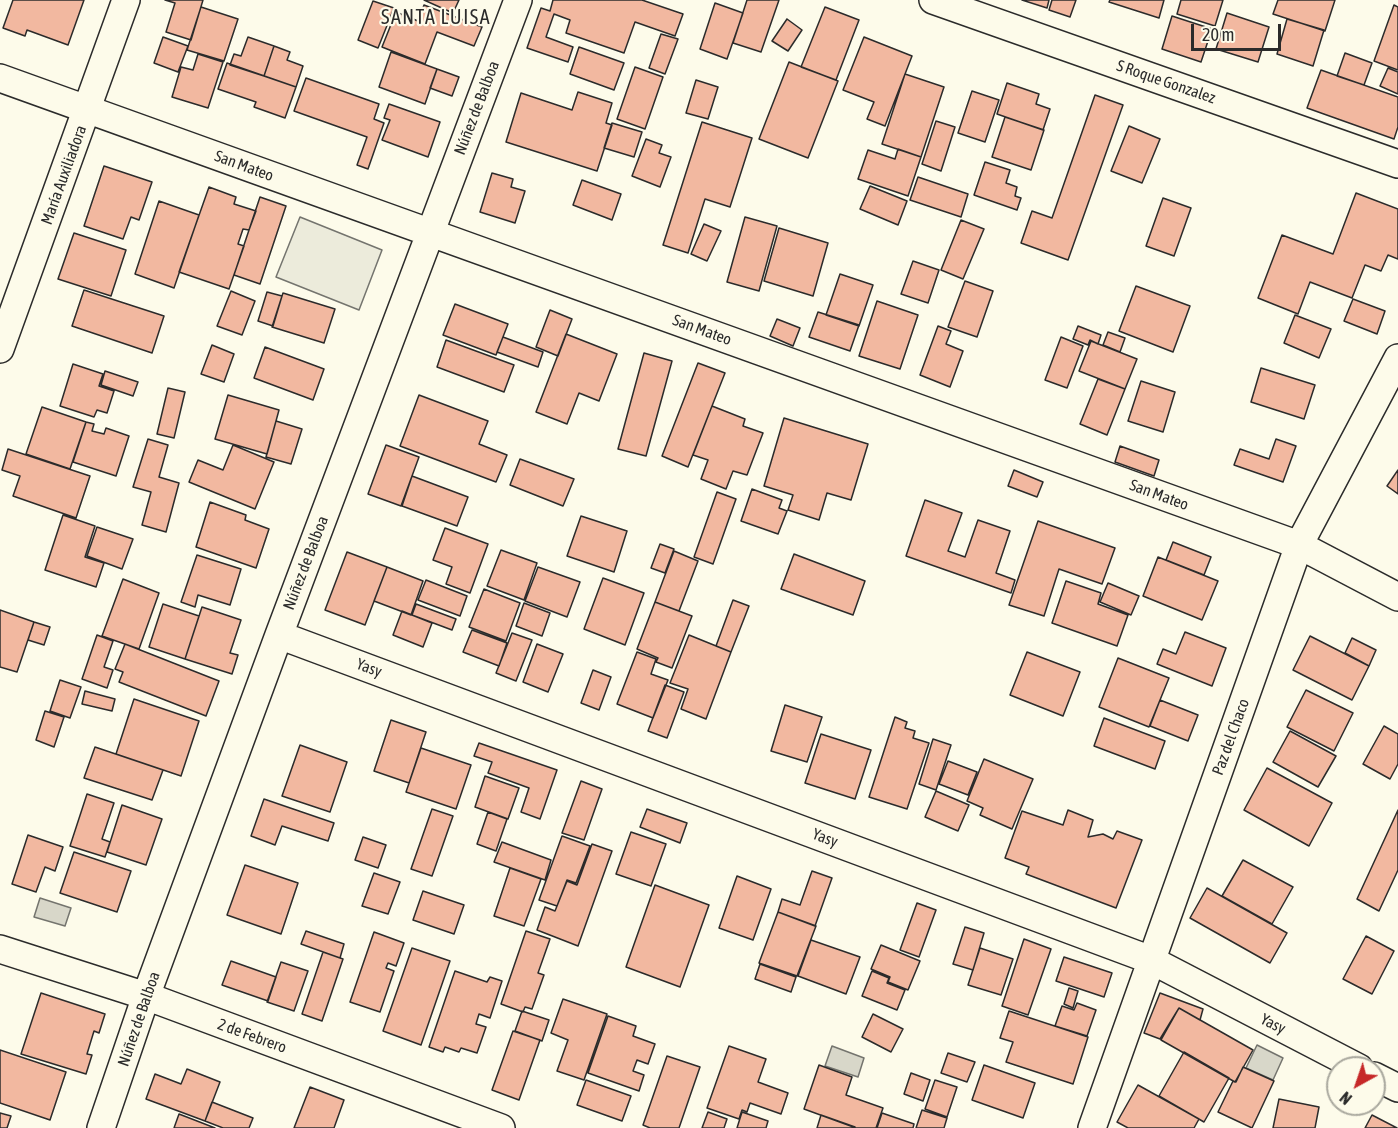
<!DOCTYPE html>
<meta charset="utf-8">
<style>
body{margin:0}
#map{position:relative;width:1398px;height:1128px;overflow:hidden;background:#fdfbea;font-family:"Asap Condensed",sans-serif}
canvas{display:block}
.north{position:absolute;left:1326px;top:1056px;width:60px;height:60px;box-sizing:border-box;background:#fdfbea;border:2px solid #a9a89e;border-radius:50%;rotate:220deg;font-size:16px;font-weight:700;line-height:24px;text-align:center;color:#2b2b2b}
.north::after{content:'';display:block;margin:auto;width:21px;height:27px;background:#c62828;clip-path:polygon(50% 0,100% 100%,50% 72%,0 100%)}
.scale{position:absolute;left:1191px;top:24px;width:90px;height:27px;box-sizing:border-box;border:3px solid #2b2b2b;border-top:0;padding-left:8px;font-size:18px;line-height:21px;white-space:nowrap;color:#2b2b2b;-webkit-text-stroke:4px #fdfbea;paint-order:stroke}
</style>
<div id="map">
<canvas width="1398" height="1128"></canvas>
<div class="north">N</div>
<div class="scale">20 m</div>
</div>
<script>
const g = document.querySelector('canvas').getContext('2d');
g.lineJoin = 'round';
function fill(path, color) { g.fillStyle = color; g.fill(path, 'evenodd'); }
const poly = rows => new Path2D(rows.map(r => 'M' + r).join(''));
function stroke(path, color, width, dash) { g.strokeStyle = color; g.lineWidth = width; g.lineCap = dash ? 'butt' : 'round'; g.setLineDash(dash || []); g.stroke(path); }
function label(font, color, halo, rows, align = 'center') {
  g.font = font + ' "Asap Condensed",sans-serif'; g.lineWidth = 4.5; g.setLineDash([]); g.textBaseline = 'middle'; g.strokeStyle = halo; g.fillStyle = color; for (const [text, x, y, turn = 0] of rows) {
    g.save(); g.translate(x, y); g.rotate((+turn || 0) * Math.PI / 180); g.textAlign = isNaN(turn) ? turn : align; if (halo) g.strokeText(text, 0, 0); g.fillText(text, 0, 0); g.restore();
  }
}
const green = poly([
 [300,217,382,250,359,310,276,277,300,217]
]);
fill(green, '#ecebdb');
stroke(green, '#74746e', 1.5);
const water = poly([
 [40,898,71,908,65,926,34,917,40,898],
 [1257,1045,1283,1058,1273,1080,1246,1068,1257,1045],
 [832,1046,864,1058,858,1077,825,1066,832,1046]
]);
fill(water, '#d8d7c9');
stroke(water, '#74746e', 1.5);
const building = poly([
 [13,0,84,0,68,45,27,30,25,36,3,28,13,0],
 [165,0,203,0,191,40,166,32,175,3,165,0],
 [424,0,459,0,453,13,424,0],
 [553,0,642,0,683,14,675,36,635,22,624,53,566,33,570,20,554,14,546,37,573,47,568,62,527,48,541,8,550,11,553,0],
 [747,0,779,0,761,52,733,43,747,0],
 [1022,0,1049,0,1047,8,1022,0],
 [1052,0,1076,0,1070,17,1049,10,1052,0],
 [1110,0,1164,0,1159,18,1109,2,1110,0],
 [1181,0,1223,0,1215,26,1177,14,1181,0],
 [1278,0,1335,0,1325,31,1273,14,1278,0],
 [373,1,394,8,378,48,358,40,373,1],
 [715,3,743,13,727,59,700,49,715,3],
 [424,5,482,27,474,46,437,32,425,64,382,47,396,12,418,21,424,5],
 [1394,5,1398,7,1398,70,1374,61,1394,5],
 [201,7,238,19,224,61,187,50,201,7],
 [825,7,859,20,836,80,801,67,825,7],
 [1227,13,1269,27,1258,62,1216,49,1227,13],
 [1172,16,1212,29,1201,62,1162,49,1172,16],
 [787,19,802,30,788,51,772,41,787,19],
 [1287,19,1324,30,1313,66,1277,54,1287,19],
 [661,34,678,39,665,74,649,68,661,34],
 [163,37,188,46,178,72,154,63,163,37],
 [248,37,274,46,264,76,230,65,234,54,241,56,248,37],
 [864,37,912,56,885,126,867,119,874,102,843,90,864,37],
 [274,46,290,52,287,60,303,66,296,87,264,76,274,46],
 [579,47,624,63,614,90,570,74,579,47],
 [391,52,437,69,425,104,379,87,391,52],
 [1345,53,1372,63,1364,85,1337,76,1345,53],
 [198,54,223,62,208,108,172,97,181,67,193,70,198,54],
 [789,62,838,81,808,158,759,139,789,62],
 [227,63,296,87,285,118,254,107,256,102,218,89,227,63],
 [635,67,663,77,645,129,617,119,635,67],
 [1388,68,1398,72,1398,94,1380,86,1388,68],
 [437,69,459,77,452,96,430,88,437,69],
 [1321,70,1398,97,1398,127,1394,139,1307,108,1321,70],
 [905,74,944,87,921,157,882,144,905,74],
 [306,78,379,104,374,119,384,123,368,169,357,165,367,137,294,111,306,78],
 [696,80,718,87,708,119,686,113,696,80],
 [1007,83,1039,94,1036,104,1050,109,1043,130,997,114,1007,83],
 [972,91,999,100,985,142,958,133,972,91],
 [578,92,612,103,606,123,612,125,597,171,506,142,521,93,572,110,578,92],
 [1095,95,1123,105,1068,260,1021,243,1032,211,1052,218,1095,95],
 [389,104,440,122,428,157,382,140,390,120,384,118,389,104],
 [1005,117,1044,130,1031,170,992,157,1005,117],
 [936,121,955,127,941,171,922,164,936,121],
 [702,122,752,138,730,207,705,199,688,253,663,245,702,122],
 [612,123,642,132,634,157,604,148,612,123],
 [1129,126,1160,139,1142,183,1111,171,1129,126],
 [646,139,662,145,659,153,671,157,660,187,632,176,646,139],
 [898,149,921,157,908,196,858,179,868,150,895,159,898,149],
 [985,162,1010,170,1006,183,1017,187,1015,196,1021,198,1017,210,974,195,985,162],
 [104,166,152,182,139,220,131,217,123,239,84,226,104,166],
 [492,173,513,179,511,187,525,191,515,223,480,212,492,173],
 [918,177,968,194,961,217,910,200,918,177],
 [582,180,621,194,612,220,573,205,582,180],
 [870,186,907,201,898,225,860,209,870,186],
 [209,187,236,197,234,204,256,211,249,230,243,229,238,244,244,246,229,289,179,272,209,187],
 [1356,193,1398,209,1398,259,1388,255,1381,271,1365,265,1352,298,1310,282,1298,314,1258,298,1282,235,1333,254,1356,193],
 [260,197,286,206,260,284,234,275,260,197],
 [1163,198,1191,208,1174,256,1146,246,1163,198],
 [159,201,199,215,174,288,135,274,159,201],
 [745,217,777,226,759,291,727,282,745,217],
 [961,220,984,229,963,279,941,270,961,220],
 [704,224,721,231,707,261,691,254,704,224],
 [779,228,828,243,813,296,764,281,779,228],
 [74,233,126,250,111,296,58,279,74,233],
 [913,261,939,270,928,303,901,294,913,261],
 [840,274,873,285,859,326,826,315,840,274],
 [965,281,993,291,977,337,948,327,965,281],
 [1136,286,1190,306,1173,352,1119,331,1136,286],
 [84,290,164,316,152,353,72,326,84,290],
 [231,291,255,301,242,335,217,326,231,291],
 [267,292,282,296,273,326,258,321,267,292],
 [283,293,335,309,324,343,272,327,283,293],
 [1353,299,1385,311,1377,334,1344,321,1353,299],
 [877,301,918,315,900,369,859,356,877,301],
 [455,304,508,324,496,355,443,335,455,304],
 [550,310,572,319,558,356,536,347,550,310],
 [818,312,859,325,850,351,809,337,818,312],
 [1295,315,1331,329,1319,358,1284,343,1295,315],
 [777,319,800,328,793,346,770,336,777,319],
 [938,326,951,331,946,344,963,351,950,387,920,375,938,326],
 [1078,326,1101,335,1098,344,1090,340,1088,345,1073,339,1078,326],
 [1108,332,1125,338,1120,352,1103,345,1108,332],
 [566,334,617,354,599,401,579,393,567,424,536,412,566,334],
 [503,337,543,352,538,367,497,352,503,337],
 [1061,337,1083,346,1067,388,1045,380,1061,337],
 [446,340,514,365,504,392,437,367,446,340],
 [1091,341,1137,359,1125,389,1079,371,1091,341],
 [212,345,234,354,224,382,201,374,212,345],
 [265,347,324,369,313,400,254,378,265,347],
 [644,353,672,361,646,456,618,449,644,353],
 [698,363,725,373,688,467,662,456,698,363],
 [73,364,103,374,99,386,114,391,107,413,97,410,94,417,60,406,73,364],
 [1261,368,1315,385,1304,419,1251,402,1261,368],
 [105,371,138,382,133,396,101,385,105,371],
 [1098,379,1125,389,1107,435,1080,424,1098,379],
 [1141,381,1175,392,1163,432,1128,421,1141,381],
 [168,388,185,392,174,438,157,434,168,388],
 [228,395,279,410,267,454,215,439,228,395],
 [419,395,488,421,479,444,507,455,496,482,400,446,419,395],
 [712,406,745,419,743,426,763,433,747,475,733,471,726,489,701,479,708,460,693,455,712,406],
 [42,407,86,422,70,469,26,454,42,407],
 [784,418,868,444,851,500,827,493,819,520,788,510,793,495,764,486,784,418],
 [276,421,302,429,291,464,266,457,276,421],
 [86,422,94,424,92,431,104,434,106,428,129,436,116,476,73,462,86,422],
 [148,439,168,445,159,477,179,483,166,532,142,525,151,492,133,487,148,439],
 [1276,439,1296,446,1283,482,1234,465,1240,449,1269,459,1276,439],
 [233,445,274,462,255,509,189,482,198,460,223,470,233,445],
 [386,445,419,457,401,506,368,494,386,445],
 [1120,446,1159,460,1154,476,1115,462,1120,446],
 [8,449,90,476,76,518,13,496,20,476,2,470,8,449],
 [520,459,574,479,563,506,510,485,520,459],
 [1014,470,1043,482,1037,497,1008,486,1014,470],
 [1398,470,1398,494,1387,486,1398,470],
 [412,476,468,497,457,526,402,506,412,476],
 [752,489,782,500,779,508,787,511,778,534,741,521,752,489],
 [717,492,736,499,713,564,694,557,717,492],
 [925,500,962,513,948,551,965,557,978,520,1010,531,996,573,1015,580,1011,593,906,556,925,500],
 [210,502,246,515,245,520,269,529,256,568,196,547,210,502],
 [63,515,95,526,85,557,104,563,96,587,45,570,63,515],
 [581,516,627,531,614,572,567,556,581,516],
 [1038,521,1115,548,1102,584,1059,569,1044,616,1009,605,1038,521],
 [97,527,133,539,122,569,87,556,97,527],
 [445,528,488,544,470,593,446,584,452,567,433,560,445,528],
 [1173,542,1211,557,1204,575,1166,560,1173,542],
 [660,544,674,549,665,573,651,568,660,544],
 [501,550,537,563,524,600,487,586,501,550],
 [674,551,698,561,679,611,655,602,674,551],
 [347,552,387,567,365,625,325,610,347,552],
 [794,554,865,581,853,615,781,589,794,554],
 [197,555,241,569,230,605,198,595,195,607,181,602,197,555],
 [1158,557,1218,581,1202,620,1143,596,1158,557],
 [387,567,423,581,411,615,374,601,387,567],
 [538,567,580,582,567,617,525,601,538,567],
 [603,578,644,593,625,645,584,629,603,578],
 [123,579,159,593,139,649,102,636,123,579],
 [426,580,467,596,460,616,418,600,426,580],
 [1066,581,1101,593,1098,604,1128,615,1117,646,1052,623,1066,581],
 [1108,583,1139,596,1131,615,1100,602,1108,583],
 [484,589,520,603,506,641,469,627,484,589],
 [733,600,749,606,731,652,716,646,733,600],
 [655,602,692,616,672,668,656,662,658,658,637,649,655,602],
 [524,603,550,613,542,636,516,626,524,603],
 [163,604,199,616,185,659,149,647,163,604],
 [416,604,456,619,452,630,412,615,416,604],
 [202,607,241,620,230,653,238,655,232,674,185,659,202,607],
 [0,610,34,622,17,672,0,667,0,610],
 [402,611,432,623,423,647,393,635,402,611],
 [34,622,50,627,44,645,28,640,34,622],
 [472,630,507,643,499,666,463,652,472,630],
 [1185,632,1226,648,1212,686,1157,664,1163,649,1176,654,1185,632],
 [512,633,532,640,516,681,496,673,512,633],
 [97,635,113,641,104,667,113,670,107,688,82,679,97,635],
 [689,635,731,652,706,719,681,709,688,689,670,683,689,635],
 [1310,636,1369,666,1352,700,1293,670,1310,636],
 [1352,638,1376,650,1369,666,1345,653,1352,638],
 [125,644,219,681,206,716,119,682,123,672,115,669,125,644],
 [537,644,563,654,548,692,523,682,537,644],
 [637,652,656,659,651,674,668,680,653,718,617,704,637,652],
 [1027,652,1080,672,1063,716,1010,695,1027,652],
 [1118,658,1169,678,1149,727,1099,707,1118,658],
 [593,670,611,677,599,710,581,703,593,670],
 [60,680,81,687,70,718,50,711,60,680],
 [665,685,684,692,667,738,648,731,665,685],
 [1306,690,1353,713,1334,751,1287,727,1306,690],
 [85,691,115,699,112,711,82,704,85,691],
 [134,699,199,721,181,776,116,754,134,699],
 [1160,700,1198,715,1188,741,1150,726,1160,700],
 [785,705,822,717,807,762,771,751,785,705],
 [45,711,64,717,54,747,36,740,45,711],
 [895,717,907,722,905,728,915,731,913,738,929,743,907,809,869,797,895,717],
 [1104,718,1165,741,1155,769,1094,746,1104,718],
 [391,720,426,732,409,783,374,771,391,720],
 [1384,726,1398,734,1398,764,1390,779,1363,764,1384,726],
 [1290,731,1336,756,1318,787,1273,762,1290,731],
 [821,734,871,750,855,799,805,783,821,734],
 [933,739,951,745,936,790,919,784,933,739],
 [479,743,557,770,540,819,521,812,529,788,488,773,492,762,474,756,479,743],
 [300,745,347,762,330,812,282,796,300,745],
 [95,747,163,770,152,800,84,778,95,747],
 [421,748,471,765,456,809,406,792,421,748],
 [984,759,1033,779,1012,829,980,815,983,808,967,801,984,759],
 [948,761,977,772,968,795,939,784,948,761],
 [1267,768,1332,803,1309,846,1244,810,1267,768],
 [485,776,519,788,508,819,475,807,485,776],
 [581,781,602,789,584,840,562,833,581,781],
 [936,791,969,805,958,831,925,817,936,791],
 [87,794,114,803,102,839,110,842,105,857,70,846,87,794],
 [264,799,334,823,328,841,282,826,275,845,251,836,264,799],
 [122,805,162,819,146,865,107,852,122,805],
 [432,809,453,816,432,876,411,869,432,809],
 [647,809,687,823,680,843,640,827,647,809],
 [1068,810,1093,820,1088,837,1103,834,1113,839,1117,831,1142,840,1116,908,1026,874,1029,867,1005,858,1022,811,1063,825,1068,810],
 [1398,810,1398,870,1379,911,1357,899,1398,810],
 [488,812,507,819,496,851,477,844,488,812],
 [631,832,666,844,651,886,616,874,631,832],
 [28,835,63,847,55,871,45,867,36,892,12,884,28,835],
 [562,836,590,846,576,883,567,880,557,906,539,900,562,836],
 [363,837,386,845,378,868,355,860,363,837],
 [502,842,551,860,545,880,494,862,502,842],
 [592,844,612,851,578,946,537,930,545,907,555,911,567,881,577,885,592,844],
 [74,852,131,871,117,912,60,893,74,852],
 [1243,860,1293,887,1272,924,1222,896,1243,860],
 [245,865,298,883,281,934,227,915,245,865],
 [510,868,541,879,524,926,494,916,510,868],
 [812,871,832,878,815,926,778,912,782,899,800,905,812,871],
 [374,873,400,882,388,914,362,906,374,873],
 [737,876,771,889,753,940,719,928,737,876],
 [655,885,709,905,680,987,626,967,655,885],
 [1207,888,1287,933,1270,963,1190,918,1207,888],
 [423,891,464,905,454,934,413,920,423,891],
 [917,903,936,910,919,957,900,950,917,903],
 [778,912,816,926,797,976,759,963,778,912],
 [965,927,984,933,973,970,953,964,965,927],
 [306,931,344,944,340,958,301,944,306,931],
 [526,931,550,939,538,973,544,975,532,1009,525,1007,523,1012,501,1004,526,931],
 [374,932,404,943,396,966,388,963,386,968,394,971,380,1012,350,1002,374,932],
 [1366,936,1394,951,1372,994,1343,979,1366,936],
 [1024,939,1051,949,1028,1015,1002,1006,1024,939],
 [811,940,860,957,846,994,798,976,811,940],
 [881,945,920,961,908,990,888,982,890,977,871,969,881,945],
 [412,948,450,961,421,1045,383,1031,412,948],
 [980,948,1013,959,1001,995,968,985,980,948],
 [323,952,343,959,322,1021,302,1014,323,952],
 [1064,957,1112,973,1104,997,1056,981,1064,957],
 [231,961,276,977,268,1001,222,985,231,961],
 [281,962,308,971,294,1011,267,1002,281,962],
 [760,964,796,977,791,992,755,979,760,964],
 [455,971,487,982,490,977,502,981,490,1018,479,1014,476,1024,486,1027,477,1053,461,1048,459,1052,445,1047,443,1052,429,1047,455,971],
 [872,971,889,978,887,983,905,990,897,1010,862,996,872,971],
 [1069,988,1078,991,1073,1008,1064,1004,1069,988],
 [41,993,105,1014,99,1033,94,1031,87,1054,92,1055,86,1074,21,1054,41,993],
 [1160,993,1203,1009,1200,1020,1179,1008,1160,1039,1144,1033,1160,993],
 [563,999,607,1014,584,1080,557,1071,568,1040,551,1033,563,999],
 [1077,1003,1096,1010,1087,1036,1055,1026,1062,1006,1074,1010,1077,1003],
 [1179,1008,1253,1050,1235,1082,1161,1040,1179,1008],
 [522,1011,549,1020,542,1041,515,1031,522,1011],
 [1009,1011,1088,1037,1073,1084,1006,1062,1013,1042,1000,1038,1009,1011],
 [873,1014,903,1029,891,1052,862,1037,873,1014],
 [608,1016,636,1026,633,1036,655,1044,648,1064,637,1060,633,1071,644,1075,639,1091,588,1073,608,1016],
 [513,1031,540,1040,519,1100,492,1090,513,1031],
 [729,1046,766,1059,758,1082,788,1093,781,1114,750,1103,747,1112,742,1110,739,1119,707,1108,729,1046],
 [0,1050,66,1072,50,1120,0,1103,0,1050],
 [1184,1052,1229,1078,1204,1122,1159,1096,1184,1052],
 [948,1053,975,1062,967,1082,941,1073,948,1053],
 [667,1056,700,1067,679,1128,650,1128,643,1125,667,1056],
 [819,1065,852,1077,846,1095,883,1108,876,1128,856,1128,804,1109,819,1065],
 [984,1065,1035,1083,1023,1118,972,1100,984,1065],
 [1243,1067,1274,1081,1252,1128,1218,1112,1233,1081,1236,1082,1243,1067],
 [187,1069,220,1082,205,1121,146,1099,155,1074,181,1084,187,1069],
 [911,1073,930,1080,923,1101,904,1094,911,1073],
 [586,1080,631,1096,622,1121,577,1105,586,1080],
 [935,1080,957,1087,947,1117,925,1109,935,1080],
 [1138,1085,1199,1119,1194,1128,1128,1128,1117,1122,1138,1085],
 [310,1087,344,1100,334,1128,294,1128,310,1087],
 [1279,1099,1319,1107,1315,1128,1273,1128,1279,1099],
 [212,1102,253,1118,249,1128,223,1128,205,1121,212,1102],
 [922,1110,947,1118,944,1128,916,1128,922,1110],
 [708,1112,727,1119,724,1128,702,1128,708,1112],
 [742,1112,768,1121,766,1128,737,1128,742,1112],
 [0,1113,11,1116,7,1128,0,1128,0,1113],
 [882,1113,914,1124,913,1128,877,1128,882,1113],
 [179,1114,215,1128,174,1128,179,1114],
 [821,1115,855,1127,854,1128,817,1128,821,1115],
 [1372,1115,1397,1128,1365,1128,1372,1115]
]);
fill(building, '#f2b8a0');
stroke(building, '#2b2b2b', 1.5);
const street = poly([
 [933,0,1398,164],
 [0,78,1299,545,1398,597],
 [0,349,126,0],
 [279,635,1151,960,1359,1068],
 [0,949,146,996,501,1128],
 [1374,1076,1398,1088],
 [101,1128,146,996,279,635,518,0],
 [1092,1128,1299,545,1398,358]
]);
stroke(street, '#2b2b2b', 30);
stroke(street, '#fdfbea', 27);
label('16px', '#2b2b2b', '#fdfbea', [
 ["S Roque Gonzalez",1166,82,19],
 ["Núñez de Balboa",477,108,-69],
 ["San Mateo",244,166,20],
 ["María Auxiliadora",64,175,-70],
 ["San Mateo",702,330,20],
 ["San Mateo",1159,495,20],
 ["Núñez de Balboa",306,563,-69],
 ["Yasy",369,668,20],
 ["Paz del Chaco",1231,737,-70],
 ["Yasy",825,838,20],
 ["Núñez de Balboa",139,1019,-71],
 ["Yasy",1273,1024,27],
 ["2 de Febrero",252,1036,20]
]);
g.letterSpacing = '1.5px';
label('20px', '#2b2b2b', '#fdfbea', [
 ["SANTA LUISA",436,18]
]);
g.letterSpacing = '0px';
</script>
